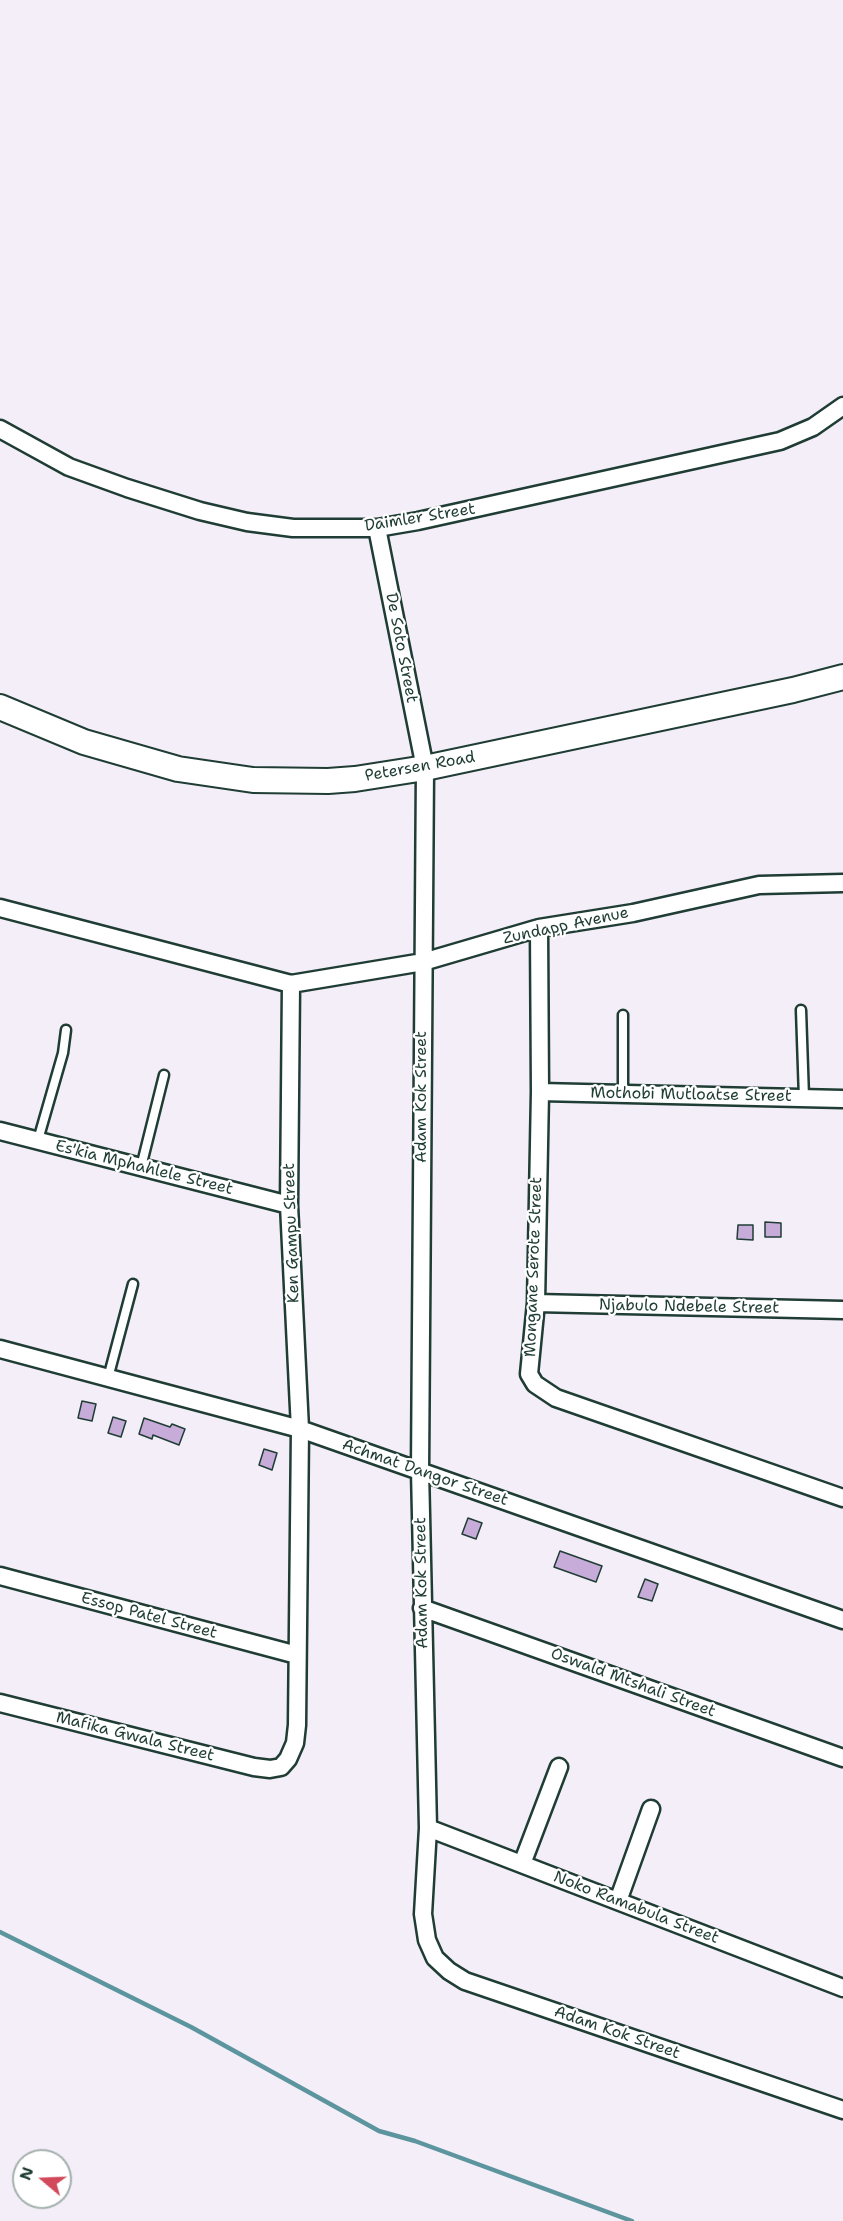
<!DOCTYPE html>
<style>
body{margin:0}
#map{position:relative;width:843px;height:2221px;overflow:hidden;background:#f4eef8;font-family:"Shantell Sans",sans-serif}
canvas{display:block}
.north{position:absolute;left:12px;top:2149px;width:60px;height:60px;box-sizing:border-box;background:#fff;border:2px solid #a5b1ae;border-radius:50%;rotate:289deg;font-size:16px;font-weight:700;line-height:24px;text-align:center;color:#1f3d34}
.north::after{content:'';display:block;margin:auto;width:21px;height:27px;background:#d1495b;clip-path:polygon(50% 0,100% 100%,50% 72%,0 100%)}
</style>
<div id="map">
<canvas width="843" height="2221"></canvas>
<div class="north">N</div>
</div>
<script>
const g = document.querySelector('canvas').getContext('2d');
g.lineJoin = 'round';
const poly = rows => new Path2D(rows.map(r => 'M' + r).join(''));
function stroke(path, color, width, dash) { g.strokeStyle = color; g.lineWidth = width; g.lineCap = dash ? 'butt' : 'round'; g.setLineDash(dash || []); g.stroke(path); }
function fill(path, color) { g.fillStyle = color; g.fill(path, 'evenodd'); }
function label(font, color, halo, rows, align = 'center') {
  g.font = font + ' "Shantell Sans",sans-serif'; g.lineWidth = 4.5; g.setLineDash([]); g.textBaseline = 'middle'; g.strokeStyle = halo; g.fillStyle = color; for (const [text, x, y, turn = 0] of rows) {
    g.save(); g.translate(x, y); g.rotate((+turn || 0) * Math.PI / 180); g.textAlign = isNaN(turn) ? turn : align; if (halo) g.strokeText(text, 0, 0); g.fillText(text, 0, 0); g.restore();
  }
}
stroke(poly([
 [0,1932,191,2027,379,2131,415,2141,632,2221]
]), '#5c959e', 4.5);
const building = poly([
 [765,1222,781,1223,781,1237,765,1237,765,1222],
 [738,1225,753,1225,753,1240,737,1239,738,1225],
 [82,1401,96,1404,92,1421,78,1418,82,1401],
 [113,1417,126,1421,121,1437,108,1433,113,1417],
 [144,1418,170,1427,172,1424,185,1429,179,1445,153,1435,152,1439,139,1434,144,1418],
 [264,1449,277,1453,272,1470,259,1465,264,1449],
 [468,1518,482,1523,476,1539,462,1534,468,1518],
 [560,1551,602,1566,596,1582,554,1567,560,1551],
 [645,1579,658,1584,652,1601,638,1597,645,1579]
]);
fill(building, '#c7acda');
stroke(building, '#1f3d34', 1.5);
const lane = poly([
 [801,1010,804,1098],
 [623,1015,623,1094],
 [38,1140,63,1053,66,1030],
 [141,1167,164,1075],
 [108,1378,133,1284]
]);
const street = poly([
 [0,429,69,467,127,488,200,511,247,522,293,528,377,528,418,521,780,441,813,427,843,406],
 [377,528,425,768,420,1470,428,1828,423,1914,427,1940,435,1958,449,1971,465,1981,843,2110],
 [0,908,291,984,423,962,539,928,633,913,759,885,843,883],
 [539,928,540,1092,536,1303,529,1374,535,1384,556,1398,843,1498],
 [540,1092,843,1099],
 [0,1131,289,1205],
 [536,1303,843,1310],
 [0,1349,300,1429,843,1620],
 [0,1576,297,1655],
 [422,1608,843,1758],
 [0,1703,254,1767,270,1769,281,1767,288,1759,295,1743,297,1725,300,1429,289,1205,291,984],
 [428,1828,843,1988],
 [522,1864,559,1767],
 [618,1901,651,1809]
]);
const secondary = poly([
 [0,707,84,742,178,769,253,780,328,781,355,779,425,768,793,690,843,677]
]);
stroke(lane, '#1f3d34', 13);
stroke(street, '#1f3d34', 21);
stroke(secondary, '#1f3d34', 28);
stroke(lane, '#fff', 8);
stroke(street, '#fff', 16);
stroke(secondary, '#fff', 24);
label('16px', '#1f3d34', '#fff', [
 ["Daimler Street",420,518,-9],
 ["De Soto Street",401,648,79],
 ["Petersen Road",420,767,-10],
 ["Zundapp Avenue",566,926,-12],
 ["Mothobi Mutloatse Street",691,1095,1],
 ["Adam Kok Street",422,1097,-90],
 ["Es'kia Mphahlele Street",144,1168,14],
 ["Ken Gampu Street",292,1233,-92],
 ["Mongane Serote Street",534,1267,-88],
 ["Njabulo Ndebele Street",689,1307,1],
 ["Achmat Dangor Street",425,1473,19],
 ["Adam Kok Street",422,1583,-91],
 ["Essop Patel Street",149,1616,15],
 ["Oswald Mtshali Street",633,1683,20],
 ["Mafika Gwala Street",135,1737,14],
 ["Noko Ramabula Street",636,1908,21],
 ["Adam Kok Street",617,2033,19]
]);
</script>
